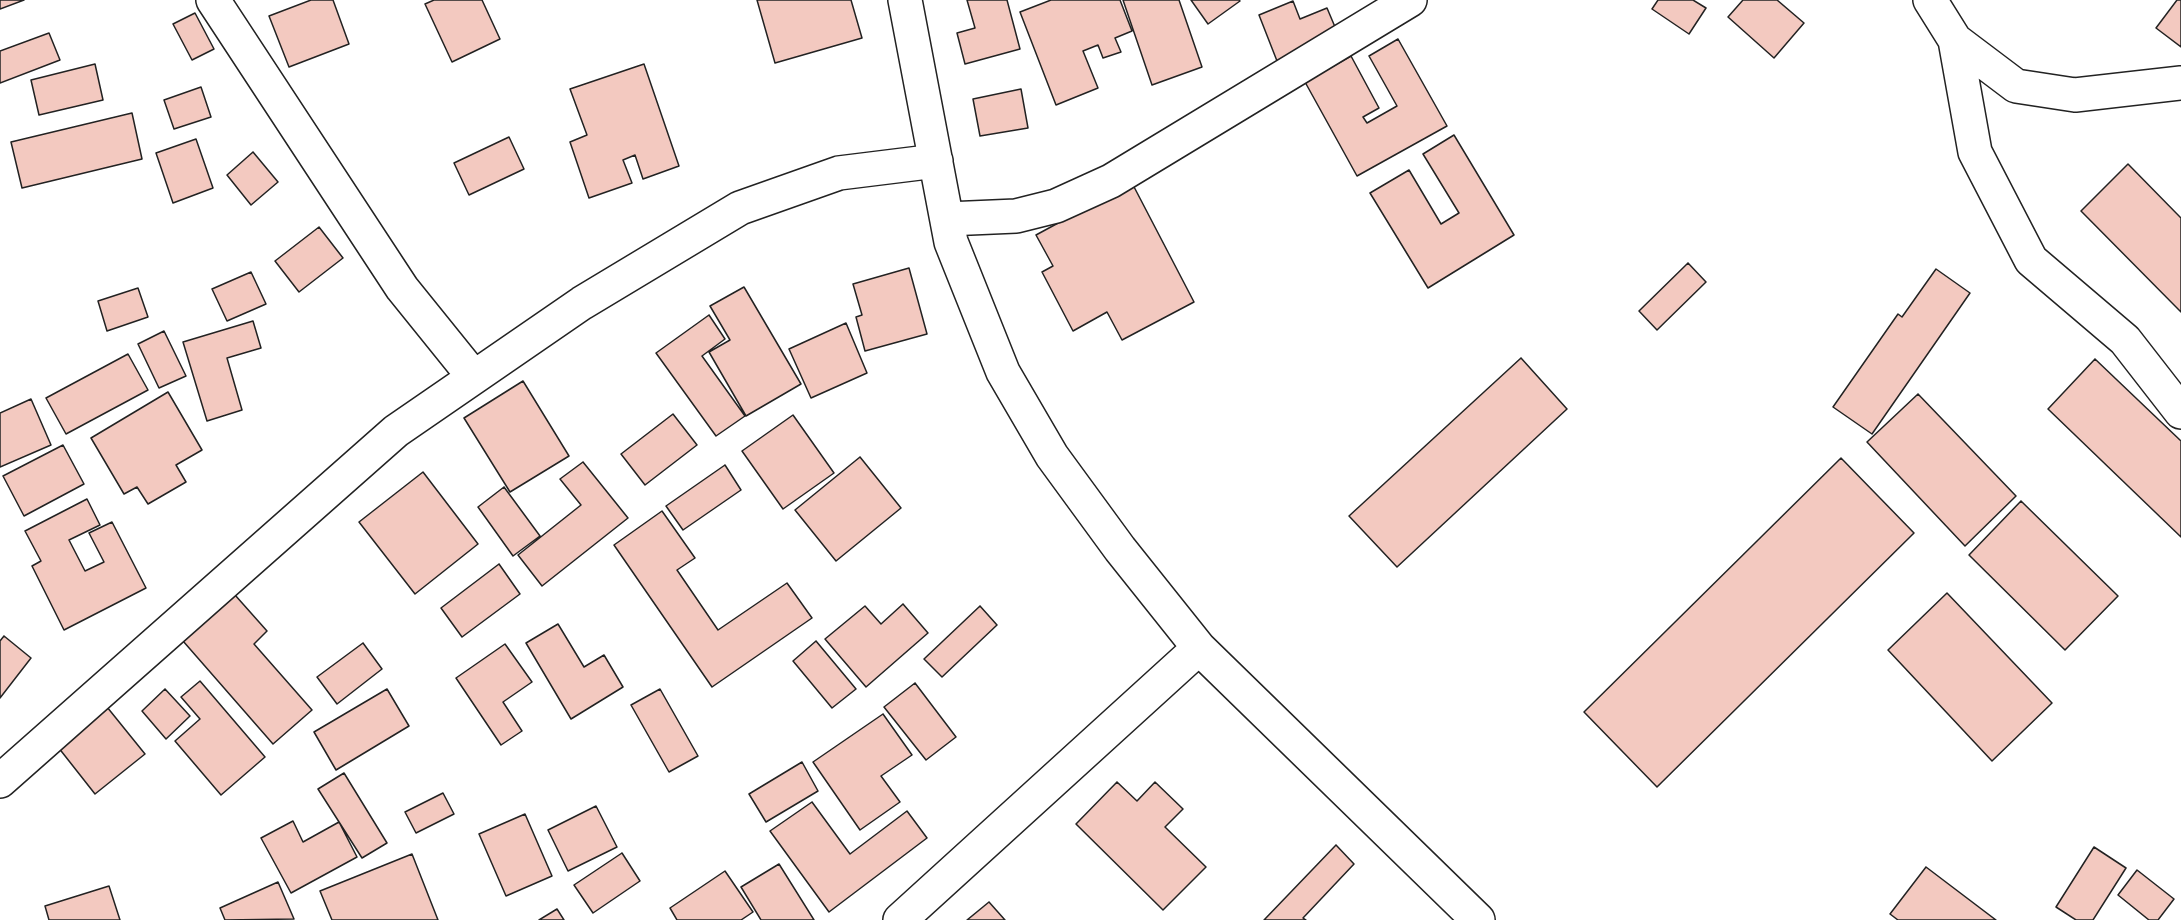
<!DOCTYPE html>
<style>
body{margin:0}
canvas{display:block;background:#fff}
</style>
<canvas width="2181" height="920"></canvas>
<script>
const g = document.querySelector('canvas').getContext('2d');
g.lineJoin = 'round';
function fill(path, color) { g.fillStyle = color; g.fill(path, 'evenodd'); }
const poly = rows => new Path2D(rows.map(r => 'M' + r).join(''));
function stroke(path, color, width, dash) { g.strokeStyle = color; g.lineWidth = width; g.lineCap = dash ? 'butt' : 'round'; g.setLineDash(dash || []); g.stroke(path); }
const building = poly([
 [0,0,24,0,0,9,0,0],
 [311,0,333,0,349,44,289,67,269,16,311,0],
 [434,0,482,0,500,39,452,62,425,4,434,0],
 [757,0,851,0,862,38,775,63,757,0],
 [967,0,1007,0,1020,49,965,64,957,33,975,28,967,0],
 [1051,0,1120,0,1132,31,1115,38,1121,52,1103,58,1098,45,1083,51,1098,88,1056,105,1020,12,1051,0],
 [1123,0,1179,0,1202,67,1152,85,1123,0],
 [1191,0,1239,0,1240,1,1208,24,1191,0],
 [1658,0,1693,0,1706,8,1689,34,1652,9,1658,0],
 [1743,0,1777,0,1804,23,1774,58,1728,17,1743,0],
 [2177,0,2181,0,2181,47,2156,28,2177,0],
 [1293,1,1300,19,1327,8,1338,34,1277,61,1259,15,1293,1],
 [195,13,214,49,192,60,173,24,195,13],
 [49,33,60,60,0,83,0,51,49,33],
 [1398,39,1447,126,1357,176,1305,82,1351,56,1379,108,1363,117,1367,123,1397,106,1369,56,1398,39],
 [95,64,103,100,39,115,31,80,95,64],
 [644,64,679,166,643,179,635,155,623,160,632,183,589,198,570,142,587,135,570,89,644,64],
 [201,87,211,117,174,129,164,100,201,87],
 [1021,89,1028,128,980,136,973,99,1021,89],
 [132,113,142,159,22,188,11,142,132,113],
 [1454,135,1514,235,1428,288,1370,193,1409,170,1441,224,1459,213,1423,154,1454,135],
 [509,137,524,169,469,195,454,163,509,137],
 [196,139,213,188,173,203,156,153,196,139],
 [253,152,278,182,251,205,227,175,253,152],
 [2128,164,2181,218,2181,312,2081,211,2128,164],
 [1132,183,1194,302,1122,340,1107,312,1073,331,1042,272,1053,266,1036,235,1132,183],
 [319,227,343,258,299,292,275,261,319,227],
 [1688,263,1706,282,1657,330,1639,311,1688,263],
 [909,268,927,334,865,351,856,317,862,315,853,284,909,268],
 [1936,269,1970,293,1872,434,1833,407,1898,314,1902,317,1936,269],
 [251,272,266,304,227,321,212,289,251,272],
 [744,287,801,384,746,416,709,352,730,340,710,306,744,287],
 [138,288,148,317,107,331,98,301,138,288],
 [709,315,725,339,702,356,745,416,716,436,656,353,709,315],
 [253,321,261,348,227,358,242,410,207,421,183,342,253,321],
 [846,323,867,373,811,398,789,349,846,323],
 [164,331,186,376,159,388,138,344,164,331],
 [128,354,148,390,66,434,46,398,128,354],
 [1521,358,1567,409,1397,567,1349,516,1521,358],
 [2095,359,2181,441,2181,537,2048,409,2095,359],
 [523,381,569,456,510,492,464,418,523,381],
 [168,392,202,450,176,465,186,482,148,504,137,487,124,494,91,438,168,392],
 [1918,394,2016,496,1965,546,1867,442,1918,394],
 [31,399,51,445,0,467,0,413,31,399],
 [673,414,697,445,645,485,621,454,673,414],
 [793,415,834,473,783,509,742,451,793,415],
 [63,445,84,484,24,516,3,476,63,445],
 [860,457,901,508,836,561,795,510,860,457],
 [1841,458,1914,533,1657,787,1584,712,1841,458],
 [583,462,628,518,542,586,518,555,581,505,560,479,583,462],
 [725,465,741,490,683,530,666,506,725,465],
 [423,472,478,544,415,594,359,522,423,472],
 [504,487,540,536,513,556,478,507,504,487],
 [87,499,100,525,69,540,85,571,104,562,89,533,112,522,146,588,64,630,32,566,41,561,25,531,87,499],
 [2021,501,2118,596,2065,650,1969,555,2021,501],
 [662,511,695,558,677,570,718,630,787,583,812,618,712,687,614,545,662,511],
 [499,564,520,594,462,637,441,608,499,564],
 [1947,593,2052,703,1992,761,1888,650,1947,593],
 [235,595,267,631,254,644,312,710,273,744,183,641,235,595],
 [903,604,928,633,866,687,825,639,865,606,881,624,903,604],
 [980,606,997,625,942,677,924,659,980,606],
 [558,624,584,667,604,655,623,687,571,719,526,643,558,624],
 [4,636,31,658,0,698,0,641,4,636],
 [816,641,856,689,832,708,793,661,816,641],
 [363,643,382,669,337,704,317,677,363,643],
 [505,644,532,682,503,702,522,731,501,745,456,678,505,644],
 [200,681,265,757,221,795,175,741,200,719,181,697,200,681],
 [915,683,956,737,926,760,884,707,915,683],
 [165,689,190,716,166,739,142,711,165,689],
 [387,689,409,726,336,770,314,732,387,689],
 [660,689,698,756,669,772,631,705,660,689],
 [107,707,145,754,95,794,58,747,107,707],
 [883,714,912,755,881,776,900,802,860,830,813,762,883,714],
 [802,762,818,791,766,822,749,794,802,762],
 [344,773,387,843,362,858,318,789,344,773],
 [1117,782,1137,801,1155,782,1183,809,1165,827,1206,867,1163,910,1076,824,1117,782],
 [443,793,454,814,416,833,405,812,443,793],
 [812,802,850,854,907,811,927,838,829,912,770,831,812,802],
 [596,806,617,847,568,871,548,830,596,806],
 [525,814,552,876,506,896,479,834,525,814],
 [293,821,303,842,339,822,357,857,291,893,261,838,293,821],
 [1336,845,1354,864,1303,918,1306,920,1264,920,1336,845],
 [2094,847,2126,868,2093,920,2076,920,2056,907,2094,847],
 [622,853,640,881,593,913,574,885,622,853],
 [412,854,438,920,332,920,320,891,412,854],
 [779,864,814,920,761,920,741,887,779,864],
 [1926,867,1996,920,1898,920,1890,914,1926,867],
 [2137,870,2174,899,2158,920,2149,920,2118,895,2137,870],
 [725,871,753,912,741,920,677,920,670,908,725,871],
 [278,882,294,919,225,920,220,908,278,882],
 [109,886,120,920,49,920,45,906,109,886],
 [989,902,1005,920,967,920,989,902],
 [557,909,564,920,539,920,557,909]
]);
fill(building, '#f3c9c0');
stroke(building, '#222', 1.5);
const minor = poly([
 [213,0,402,288,473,376],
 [905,0,951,242,1003,372,1052,456,1120,549,1199,648,1478,920],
 [1930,0,1955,40,2016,86,2075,95,2181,83],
 [1955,40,1975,152,2031,260,2125,340,2181,412],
 [947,219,1016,216,1056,206,1111,181,1410,0],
 [0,781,396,431,582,303,740,208,839,173,936,161],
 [900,920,1199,648]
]);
stroke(minor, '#222', 36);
stroke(minor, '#fff', 33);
</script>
